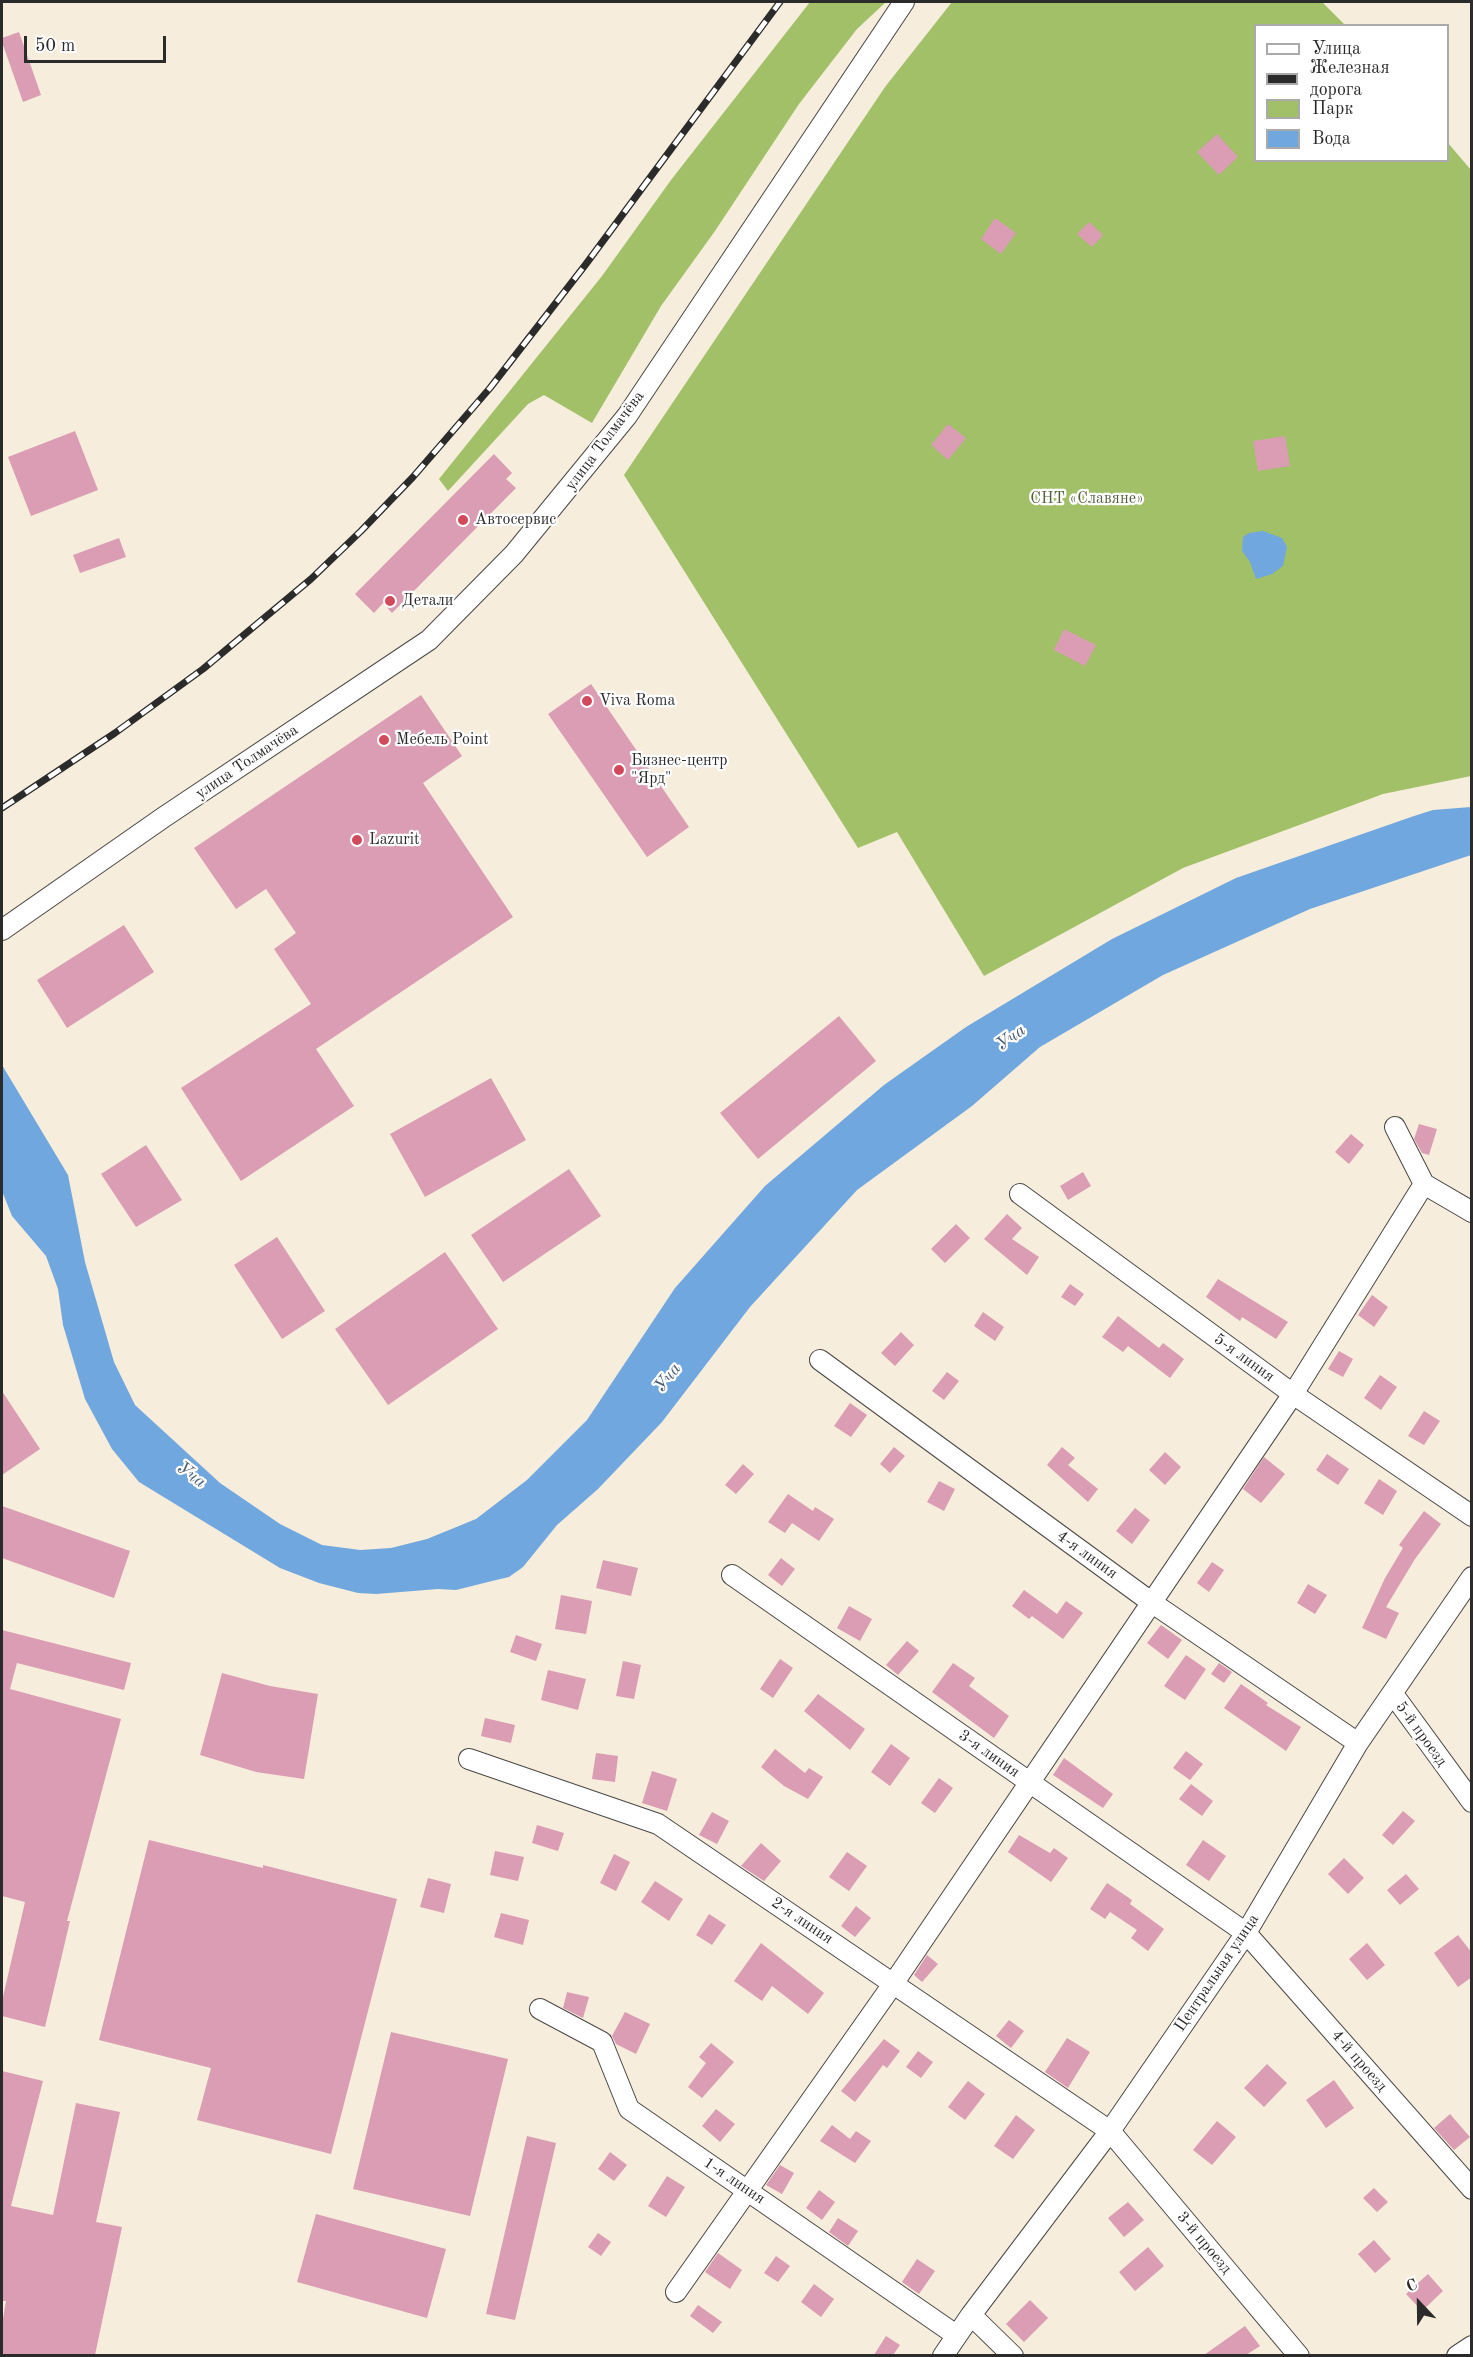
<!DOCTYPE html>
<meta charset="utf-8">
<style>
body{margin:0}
#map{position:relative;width:1473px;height:2357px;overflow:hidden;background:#f7eddc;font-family:"Old Standard TT",serif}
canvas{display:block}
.frame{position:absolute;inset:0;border:3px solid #2b2b2b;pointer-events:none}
.legend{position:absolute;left:1254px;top:24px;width:195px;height:138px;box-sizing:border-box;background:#fff;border:2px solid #aaa;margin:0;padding:8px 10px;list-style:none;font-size:18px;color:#2b2b2b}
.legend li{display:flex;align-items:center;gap:12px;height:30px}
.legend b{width:30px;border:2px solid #aaa}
.north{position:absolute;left:1389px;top:2273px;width:60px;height:60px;-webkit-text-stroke:4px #fff;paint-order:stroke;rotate:338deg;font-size:16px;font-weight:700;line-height:24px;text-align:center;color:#2b2b2b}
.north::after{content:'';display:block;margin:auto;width:21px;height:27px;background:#2b2b2b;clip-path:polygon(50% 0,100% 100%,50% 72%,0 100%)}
.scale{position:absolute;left:24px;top:36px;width:142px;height:27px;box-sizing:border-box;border:3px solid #2b2b2b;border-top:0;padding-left:8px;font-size:18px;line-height:21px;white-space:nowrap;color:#2b2b2b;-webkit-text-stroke:4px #fff;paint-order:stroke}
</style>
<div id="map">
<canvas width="1473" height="2357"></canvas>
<div class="frame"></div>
<ul class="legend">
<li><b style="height:8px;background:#fff"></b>Улица</li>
<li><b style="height:8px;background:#2b2b2b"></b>Железная дорога</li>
<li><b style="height:16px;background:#a1c068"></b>Парк</li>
<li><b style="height:16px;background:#70a7de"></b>Вода</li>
</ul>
<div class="north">С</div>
<div class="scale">50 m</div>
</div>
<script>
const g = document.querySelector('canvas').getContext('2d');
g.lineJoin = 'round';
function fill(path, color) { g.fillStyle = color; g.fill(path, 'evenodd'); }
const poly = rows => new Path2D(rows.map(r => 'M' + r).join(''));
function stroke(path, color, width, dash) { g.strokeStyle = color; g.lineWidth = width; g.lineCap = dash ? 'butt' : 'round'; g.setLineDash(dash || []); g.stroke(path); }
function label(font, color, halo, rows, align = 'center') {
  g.font = font + ' "Old Standard TT",serif'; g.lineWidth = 4.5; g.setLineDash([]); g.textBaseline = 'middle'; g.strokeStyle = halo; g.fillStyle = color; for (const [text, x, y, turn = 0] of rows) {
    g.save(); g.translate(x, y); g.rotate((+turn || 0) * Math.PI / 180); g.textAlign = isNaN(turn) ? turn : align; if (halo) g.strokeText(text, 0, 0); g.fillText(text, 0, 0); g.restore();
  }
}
fill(poly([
 [810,2,886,2,857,29,799,104,715,231,661,306,592,423,544,395,528,404,448,491,439,479,602,276,671,180],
 [952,2,1322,2,1345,25,1256,26,1256,160,1448,160,1448,143,1471,170,1471,776,1383,794,1183,868,984,976,897,832,858,848,624,475,885,87]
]), '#a1c068');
fill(poly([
 [1263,531,1282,538,1287,547,1283,566,1272,574,1256,579,1250,562,1242,551,1243,537,1249,533],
 [1471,807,1471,855,1310,909,1163,975,1040,1047,972,1106,857,1190,750,1307,662,1422,598,1489,557,1525,523,1567,509,1577,492,1581,456,1590,438,1589,376,1594,358,1593,319,1583,280,1568,139,1482,112,1449,85,1399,63,1325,58,1289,46,1256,12,1216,2,1191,2,1065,68,1175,85,1262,114,1362,135,1405,220,1483,280,1524,322,1545,360,1550,391,1548,427,1539,476,1519,527,1480,587,1420,675,1288,765,1186,884,1085,966,1027,1112,939,1236,878,1414,816,1433,810]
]), '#70a7de');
fill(poly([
 [19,32,41,95,23,102,2,42,2,38],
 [1217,134,1238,157,1219,175,1197,152],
 [995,218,1016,233,1001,254,981,239],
 [1089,222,1103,235,1092,247,1077,234],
 [948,424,966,438,948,460,931,445],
 [75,431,98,490,31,516,8,457],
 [1285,436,1290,466,1258,471,1253,441],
 [494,454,512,473,506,479,516,488,392,613,383,603,374,613,355,594],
 [119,538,126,557,80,573,73,555],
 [1064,629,1096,645,1085,666,1054,650],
 [591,684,689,827,647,857,548,714],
 [421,695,462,756,423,783,513,917,316,1049,354,1106,241,1181,181,1088,311,1004,274,949,296,933,266,889,236,909,194,848],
 [124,925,154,972,67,1028,37,980],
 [839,1016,876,1061,758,1159,720,1113],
 [491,1078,526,1140,425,1197,390,1134],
 [1419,1124,1437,1129,1429,1155,1422,1153,1414,1139],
 [1351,1134,1364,1145,1349,1164,1335,1152],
 [146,1145,182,1200,136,1227,101,1174],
 [569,1169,601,1216,503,1282,471,1235],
 [1083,1172,1091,1186,1068,1200,1060,1186],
 [1007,1214,1022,1228,1012,1239,1039,1257,1027,1275,984,1239],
 [956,1224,970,1238,945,1263,931,1249],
 [277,1237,325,1311,282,1339,234,1265],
 [445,1252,498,1329,388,1405,335,1329],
 [1218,1279,1288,1322,1276,1339,1242,1317,1240,1321,1206,1297],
 [1070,1284,1084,1294,1075,1306,1061,1297],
 [1372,1295,1388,1307,1374,1327,1358,1315],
 [983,1312,1004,1327,995,1341,974,1326],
 [1118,1316,1159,1348,1163,1343,1184,1359,1170,1378,1128,1346,1123,1352,1102,1337],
 [901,1332,914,1345,895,1366,881,1353],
 [1339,1351,1353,1359,1343,1377,1328,1369],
 [947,1372,959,1381,944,1400,932,1391],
 [1380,1375,1397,1387,1381,1410,1364,1398],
 [2,1391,40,1449,2,1475],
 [850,1403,867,1415,851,1437,834,1426],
 [1424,1411,1440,1421,1424,1445,1408,1436],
 [894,1447,905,1456,890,1473,880,1464],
 [1062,1447,1075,1458,1068,1465,1098,1489,1088,1502,1047,1465],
 [1165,1452,1181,1467,1165,1485,1149,1470],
 [1327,1454,1349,1469,1338,1485,1316,1470],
 [1264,1457,1285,1474,1261,1503,1243,1489],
 [743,1464,754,1474,736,1494,725,1485],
 [1379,1479,1397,1491,1383,1515,1364,1503],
 [939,1481,955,1489,944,1511,927,1502],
 [788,1494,813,1511,815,1507,834,1519,819,1541,792,1523,785,1533,768,1522],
 [2,1506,130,1551,114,1598,2,1558],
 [1135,1508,1150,1520,1132,1544,1116,1531],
 [1424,1511,1441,1524,1415,1559,1386,1607,1399,1613,1386,1639,1362,1628,1385,1578,1403,1548,1399,1545],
 [781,1558,795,1569,782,1586,768,1575],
 [603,1560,638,1568,631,1596,596,1588],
 [1212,1562,1224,1570,1209,1592,1197,1583],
 [1308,1584,1327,1595,1315,1614,1297,1603],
 [1024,1590,1057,1614,1066,1601,1083,1613,1063,1639,1032,1616,1029,1619,1012,1606],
 [561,1595,592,1601,586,1634,555,1629],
 [849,1606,872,1619,860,1641,837,1628],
 [1161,1625,1182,1640,1168,1659,1147,1643],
 [2,1630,131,1663,124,1690,17,1663,10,1689,121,1719,67,1921,70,1921,45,2027,2,2016,2,2001,25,1902,2,1896],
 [516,1635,542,1644,536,1661,510,1652],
 [907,1641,919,1651,898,1675,886,1665],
 [1186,1655,1206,1669,1185,1700,1164,1686],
 [780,1659,793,1668,773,1698,760,1689],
 [623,1661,641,1665,634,1699,616,1696],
 [953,1663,975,1678,969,1686,1009,1716,994,1738,932,1692],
 [1219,1663,1232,1672,1224,1683,1211,1674],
 [548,1670,586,1679,578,1710,541,1700],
 [222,1673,270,1686,318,1694,304,1779,256,1772,200,1755],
 [1241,1684,1268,1703,1266,1705,1301,1727,1286,1751,1224,1708],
 [818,1694,865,1729,850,1750,804,1711],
 [485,1718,515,1725,511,1743,481,1736],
 [891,1744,910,1758,890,1786,871,1772],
 [775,1749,805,1773,809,1768,823,1777,808,1799,784,1786,761,1767],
 [1186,1751,1203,1764,1190,1780,1173,1768],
 [596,1753,618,1756,615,1782,592,1779],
 [1064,1758,1113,1794,1103,1808,1053,1775],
 [652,1771,677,1779,667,1811,642,1803],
 [939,1778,953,1788,935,1813,921,1803],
 [1191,1784,1213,1801,1202,1816,1179,1799],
 [1403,1811,1415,1821,1393,1845,1382,1835],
 [712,1812,729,1821,717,1844,699,1835],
 [537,1825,564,1833,558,1851,532,1843],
 [1019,1835,1050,1853,1054,1848,1068,1858,1051,1882,1008,1852],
 [149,1840,263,1868,263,1865,397,1899,331,2154,197,2120,211,2068,99,2040],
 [1203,1840,1226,1856,1209,1881,1186,1865],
 [761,1843,781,1861,764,1881,741,1866],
 [495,1851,524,1857,518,1881,490,1875],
 [847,1852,867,1866,849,1891,829,1877],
 [614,1854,630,1862,616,1891,600,1883],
 [1344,1858,1364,1878,1348,1894,1328,1874],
 [1406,1874,1419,1889,1400,1905,1387,1890],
 [428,1878,451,1884,444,1913,420,1907],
 [655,1881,683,1899,669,1921,641,1902],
 [1107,1883,1132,1900,1130,1904,1164,1929,1148,1951,1131,1938,1137,1930,1110,1912,1105,1919,1090,1909],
 [856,1906,871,1918,855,1937,841,1926],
 [501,1913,529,1920,523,1945,494,1937],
 [709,1914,726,1925,712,1945,696,1935],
 [1458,1935,1472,1953,1472,1977,1458,1987,1434,1953],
 [761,1943,824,1993,808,2014,772,1986,762,2001,734,1981],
 [1367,1943,1385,1965,1367,1980,1349,1959],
 [927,1955,938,1964,922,1982,914,1975],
 [567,1992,589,1997,583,2018,563,2008],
 [625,2012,650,2024,636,2054,616,2044,612,2036],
 [1009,2020,1024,2031,1011,2048,996,2036],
 [391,2032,508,2059,470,2216,353,2189],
 [1067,2038,1090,2052,1068,2088,1045,2072],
 [884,2039,900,2051,887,2068,883,2065,855,2102,841,2091],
 [711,2043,734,2062,702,2098,688,2087,706,2063,699,2057],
 [918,2051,933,2062,921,2078,906,2067],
 [1267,2064,1287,2083,1264,2107,1244,2088],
 [2,2071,43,2081,11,2206,53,2215,76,2103,120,2112,96,2222,122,2227,95,2355,2,2355,2,2324,6,2301,2,2301],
 [1334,2080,1354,2108,1326,2128,1306,2100],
 [968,2081,985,2094,965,2120,948,2107],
 [716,2109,735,2124,720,2142,702,2126],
 [1450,2114,1470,2137,1454,2150,1434,2128],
 [1016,2115,1035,2130,1013,2159,994,2146],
 [1217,2121,1236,2137,1212,2165,1193,2150],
 [832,2125,850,2139,856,2131,871,2141,855,2163,820,2141],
 [527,2136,556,2143,515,2320,486,2314],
 [610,2152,627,2165,614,2181,598,2169],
 [780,2165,794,2173,782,2194,766,2185],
 [667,2176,685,2187,666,2217,648,2206],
 [1374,2188,1388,2202,1377,2212,1363,2198],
 [819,2190,835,2202,822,2220,806,2208],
 [1128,2202,1144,2220,1124,2237,1108,2218],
 [316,2214,446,2249,427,2318,297,2282],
 [838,2218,858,2231,848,2246,829,2232],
 [598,2233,611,2242,601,2256,588,2247],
 [1374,2240,1391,2259,1375,2273,1358,2254],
 [1148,2247,1164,2266,1135,2291,1119,2272],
 [718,2253,742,2270,730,2289,705,2272],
 [776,2256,790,2266,778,2282,764,2273],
 [917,2259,935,2271,919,2294,902,2282],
 [1428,2274,1443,2291,1422,2311,1406,2294],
 [814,2284,834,2299,821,2317,801,2302],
 [1030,2300,1048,2318,1024,2342,1006,2324],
 [698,2305,722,2322,713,2333,690,2316],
 [1245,2326,1260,2346,1246,2355,1204,2355],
 [886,2336,900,2345,893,2355,874,2355]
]), '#da9db3');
const minor = poly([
 [2,930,164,817,429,640,514,554,627,416,904,2],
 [1395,1127,1424,1184,1472,1212],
 [1020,1194,1293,1394,1472,1516],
 [820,1360,1151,1602,1358,1743],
 [732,1575,1246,1933,1472,2189],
 [1393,1694,1472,1802],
 [469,1759,658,1824,1110,2131,1299,2356],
 [540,2009,602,2042,629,2109,956,2335],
 [676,2292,893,1984,1293,1394,1424,1184],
 [971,2315,1013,2356],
 [943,2356,971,2315,1110,2131,1246,1933,1358,1743,1472,1577],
 [1457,2356,1472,2346]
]);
stroke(minor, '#4a4846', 22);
stroke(minor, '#fff', 20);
const rail = poly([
 [2,808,115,733,203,669,311,579,361,531,413,477,490,388,586,264,780,2]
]);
stroke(rail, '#2b2b2b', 7);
stroke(rail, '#fff', 4.5, [14]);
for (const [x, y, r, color] of [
 [463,520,6,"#d1495b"],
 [390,601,6,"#d1495b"],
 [587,701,6,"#d1495b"],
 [384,740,6,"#d1495b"],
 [619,770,6,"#d1495b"],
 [357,840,6,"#d1495b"]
]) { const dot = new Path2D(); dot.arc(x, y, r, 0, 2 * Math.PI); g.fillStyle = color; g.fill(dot); stroke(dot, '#fff', 2); }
label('16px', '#2b2b2b', '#fff', [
 ["улица Толмачёва",605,441,-53],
 ["улица Толмачёва",247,762,-34],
 ["5-я линия",1244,1358,36],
 ["4-я линия",1087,1555,36],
 ["5-й проезд",1421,1734,54],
 ["3-я линия",989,1754,35],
 ["2-я линия",802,1921,34],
 ["Центральная улица",1217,1973,-56],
 ["4-й проезд",1359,2061,49],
 ["1-я линия",734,2181,34],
 ["3-й проезд",1204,2243,50]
]);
label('16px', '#545f40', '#fff', [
 ["СНТ «Славяне»",1087,499]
]);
label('16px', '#2b2b2b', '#fff', [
 ["Автосервис",475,520],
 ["Детали",402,601],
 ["Viva Roma",599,701],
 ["Мебель Point",396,740],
 ["Бизнес-центр",631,761],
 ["\"Ярд\"",631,779],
 ["Lazurit",369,840]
], 'left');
label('italic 18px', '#475d73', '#fff', [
 ["Уча",1011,1038,-36],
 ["Уча",668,1378,-52],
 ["Уча",191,1475,37]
]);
</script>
